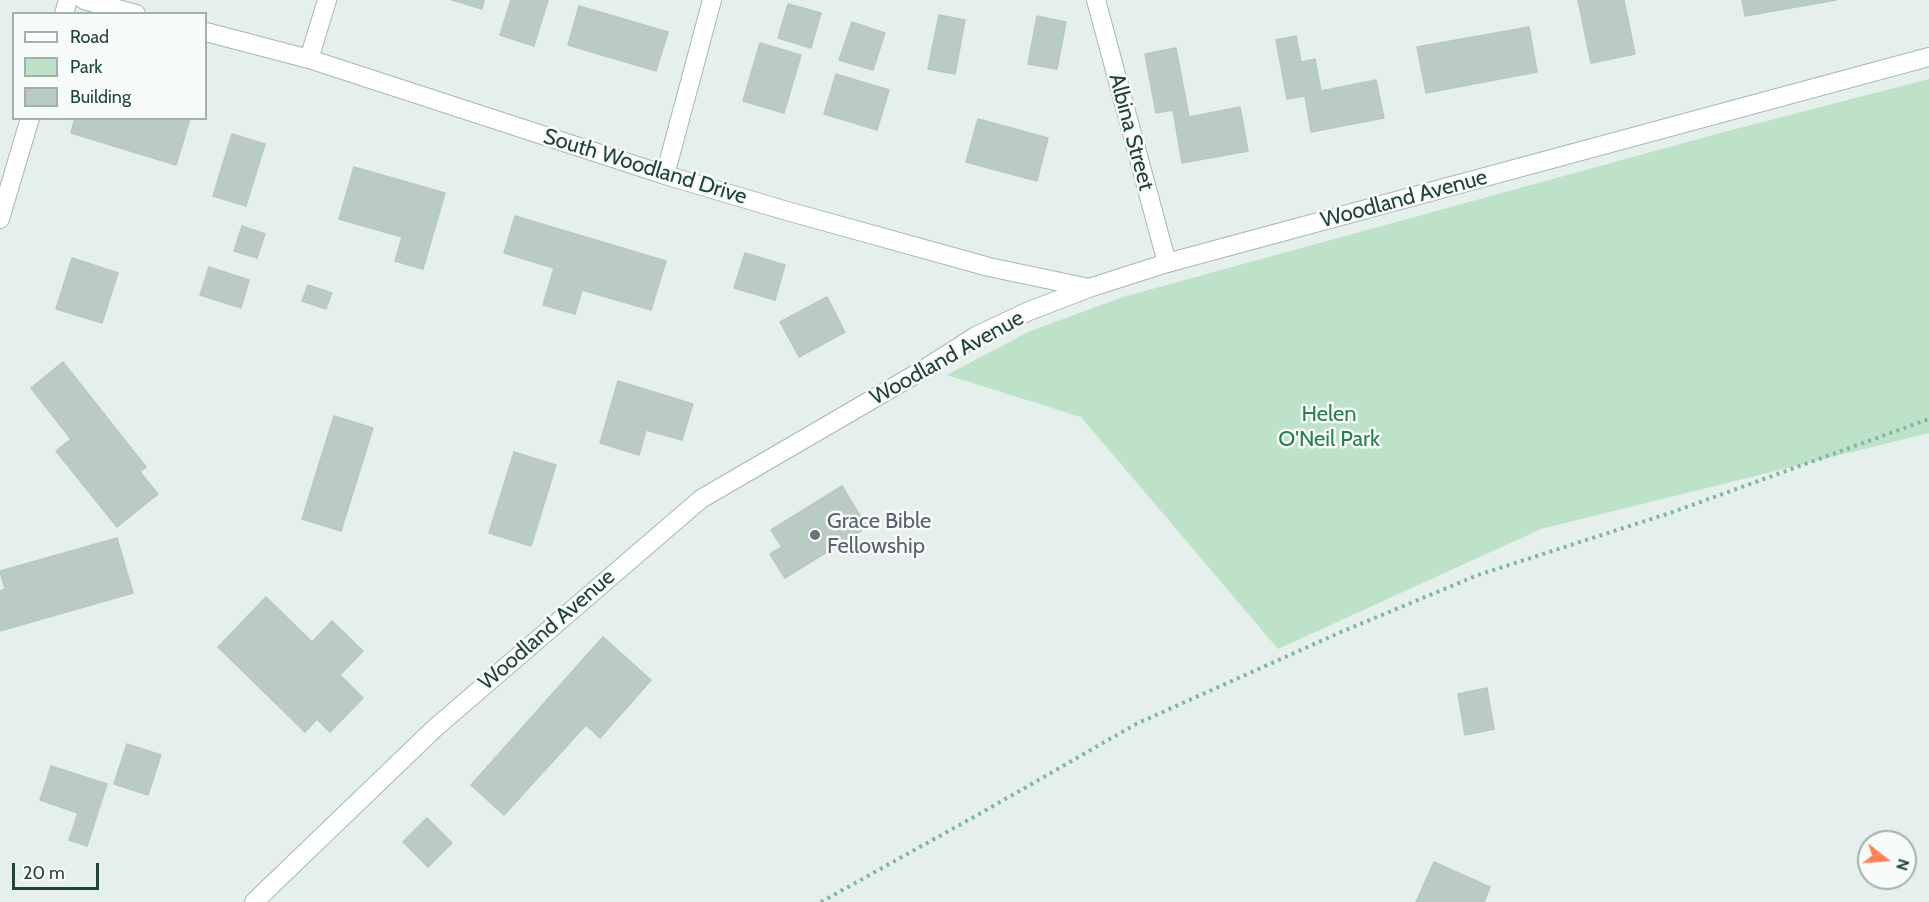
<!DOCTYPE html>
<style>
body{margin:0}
#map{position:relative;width:1929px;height:902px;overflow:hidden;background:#e5efeb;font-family:Cabin,sans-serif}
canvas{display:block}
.legend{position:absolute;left:12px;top:12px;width:195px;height:108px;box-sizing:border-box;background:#f7fbf9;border:2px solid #a2b1ad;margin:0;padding:8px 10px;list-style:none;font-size:18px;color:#22433b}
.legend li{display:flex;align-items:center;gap:12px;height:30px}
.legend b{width:30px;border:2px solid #a2b1ad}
.north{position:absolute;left:1857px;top:830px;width:60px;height:60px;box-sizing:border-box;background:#f7fbf9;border:2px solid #a2b1ad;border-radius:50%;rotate:107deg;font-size:16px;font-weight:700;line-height:24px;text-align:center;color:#22433b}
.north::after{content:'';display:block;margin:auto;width:21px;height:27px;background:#fc8356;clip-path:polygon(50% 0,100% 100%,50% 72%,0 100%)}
.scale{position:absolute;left:12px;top:863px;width:87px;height:27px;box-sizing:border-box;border:3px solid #22433b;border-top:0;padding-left:8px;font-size:18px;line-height:21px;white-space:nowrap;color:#22433b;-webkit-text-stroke:4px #f7fbf9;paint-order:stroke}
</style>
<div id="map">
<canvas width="1929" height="902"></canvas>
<ul class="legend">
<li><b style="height:8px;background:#fff"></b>Road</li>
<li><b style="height:16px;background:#bde2c8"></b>Park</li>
<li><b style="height:16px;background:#bacbc4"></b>Building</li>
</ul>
<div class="north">N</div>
<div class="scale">20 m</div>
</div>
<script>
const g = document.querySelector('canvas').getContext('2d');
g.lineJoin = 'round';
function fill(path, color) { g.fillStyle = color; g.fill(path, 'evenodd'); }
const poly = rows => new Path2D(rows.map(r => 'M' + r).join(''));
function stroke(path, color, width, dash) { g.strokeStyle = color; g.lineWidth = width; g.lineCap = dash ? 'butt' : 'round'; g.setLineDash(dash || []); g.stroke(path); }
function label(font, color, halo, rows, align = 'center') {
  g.font = font + ' Cabin,sans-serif'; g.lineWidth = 5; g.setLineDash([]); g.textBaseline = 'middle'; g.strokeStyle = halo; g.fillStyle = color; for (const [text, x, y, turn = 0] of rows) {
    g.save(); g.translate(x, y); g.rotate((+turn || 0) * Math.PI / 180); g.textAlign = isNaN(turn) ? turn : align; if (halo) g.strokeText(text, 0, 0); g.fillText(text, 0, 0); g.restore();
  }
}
fill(poly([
 [1929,79,1929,433,1541,529,1278,649,1081,417,947,375,1028,332,1123,297,1724,132]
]), '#bde2c8');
const building = poly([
 [452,0,484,0,482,9,452,0],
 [511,0,548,0,534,46,500,35,511,0],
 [1578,0,1624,0,1635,54,1591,63,1578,0],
 [1742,0,1836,0,1745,16,1742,0],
 [788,4,821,13,811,48,778,38,788,4],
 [579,6,668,32,656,71,568,45,579,6],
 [939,15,965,20,955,74,928,69,939,15],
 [1037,16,1066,22,1057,69,1028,64,1037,16],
 [852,22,885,33,873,70,839,60,852,22],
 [1529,27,1537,72,1426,93,1417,47,1529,27],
 [1296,36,1301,62,1315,59,1321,91,1376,80,1384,118,1311,132,1305,96,1287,99,1276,40,1296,36],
 [760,43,801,55,784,113,743,101,760,43],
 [1176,48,1189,117,1240,107,1248,151,1182,163,1173,110,1156,113,1145,54,1176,48],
 [836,74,889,90,877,130,824,114,836,74],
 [75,118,188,118,190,119,176,165,71,133,75,118],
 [978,119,1048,138,1037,181,966,162,978,119],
 [232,134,265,144,246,206,213,196,232,134],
 [354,167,445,193,423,269,395,261,402,237,339,219,354,167],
 [515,216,666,261,651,310,582,290,575,314,543,305,554,268,504,253,515,216],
 [242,226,265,234,257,258,234,251,242,226],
 [745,253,785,265,775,300,734,288,745,253],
 [72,258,118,273,102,323,56,309,72,258],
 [209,267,249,280,241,308,200,295,209,267],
 [308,285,332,293,326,309,302,301,308,285],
 [827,297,845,332,799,357,780,322,827,297],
 [63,362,146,467,140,472,158,494,117,527,56,451,71,439,31,388,63,362],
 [618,381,693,404,682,440,646,430,639,455,600,443,618,381],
 [334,416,373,428,341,531,302,519,334,416],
 [514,452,556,465,531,546,489,533,514,452],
 [842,486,867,527,785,578,770,554,782,547,771,530,842,486],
 [117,538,133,593,0,631,0,591,5,589,0,571,117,538],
 [266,597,312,642,332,621,363,651,340,675,363,698,330,732,317,719,305,732,218,647,266,597],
 [603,637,651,680,600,738,586,725,504,815,471,785,603,637],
 [1487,688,1494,729,1465,735,1458,694,1487,688],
 [127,744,161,755,148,795,114,784,127,744],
 [51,766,107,784,87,846,69,840,78,813,40,800,51,766],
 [427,818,452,843,428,867,403,842,427,818],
 [1434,862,1490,887,1484,902,1416,902,1434,862]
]);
fill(building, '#bacbc4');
stroke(building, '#b7cac2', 1.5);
const minor = poly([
 [84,0,136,14],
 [1096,0,1167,263],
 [64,14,68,0],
 [206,32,309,59,665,175,787,211,989,267,1089,288],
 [309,59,327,0],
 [665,175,712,0],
 [0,219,30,118]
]);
const tertiary = poly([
 [254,902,435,728,701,499,921,371,976,336,1029,311,1089,288,1167,263,1929,57]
]);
stroke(minor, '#a7b8b3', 20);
stroke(tertiary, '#a7b8b3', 20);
stroke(poly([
 [821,902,981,813,1136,724,1341,632,1478,575,1673,512,1929,419]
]), '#83b5a7', 4, [3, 4.5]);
stroke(minor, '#fff', 18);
stroke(tertiary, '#fff', 18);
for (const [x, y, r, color] of [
 [815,535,6,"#6b7280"]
]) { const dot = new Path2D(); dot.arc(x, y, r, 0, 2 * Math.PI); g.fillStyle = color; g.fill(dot); stroke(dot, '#f7fbf9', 2); }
label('22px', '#22433b', '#f7fbf9', [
 ["Albina Street",1131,132,75],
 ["South Woodland Drive",645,167,17],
 ["Woodland Avenue",1404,199,-15],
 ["Woodland Avenue",947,358,-29],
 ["Woodland Avenue",547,630,-41]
]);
label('22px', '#297e4b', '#f7fbf9', [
 ["Helen",1329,415],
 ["O'Neil Park",1329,440]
]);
label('22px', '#5b616d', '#f7fbf9', [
 ["Grace Bible",827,522],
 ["Fellowship",827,547]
], 'left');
</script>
